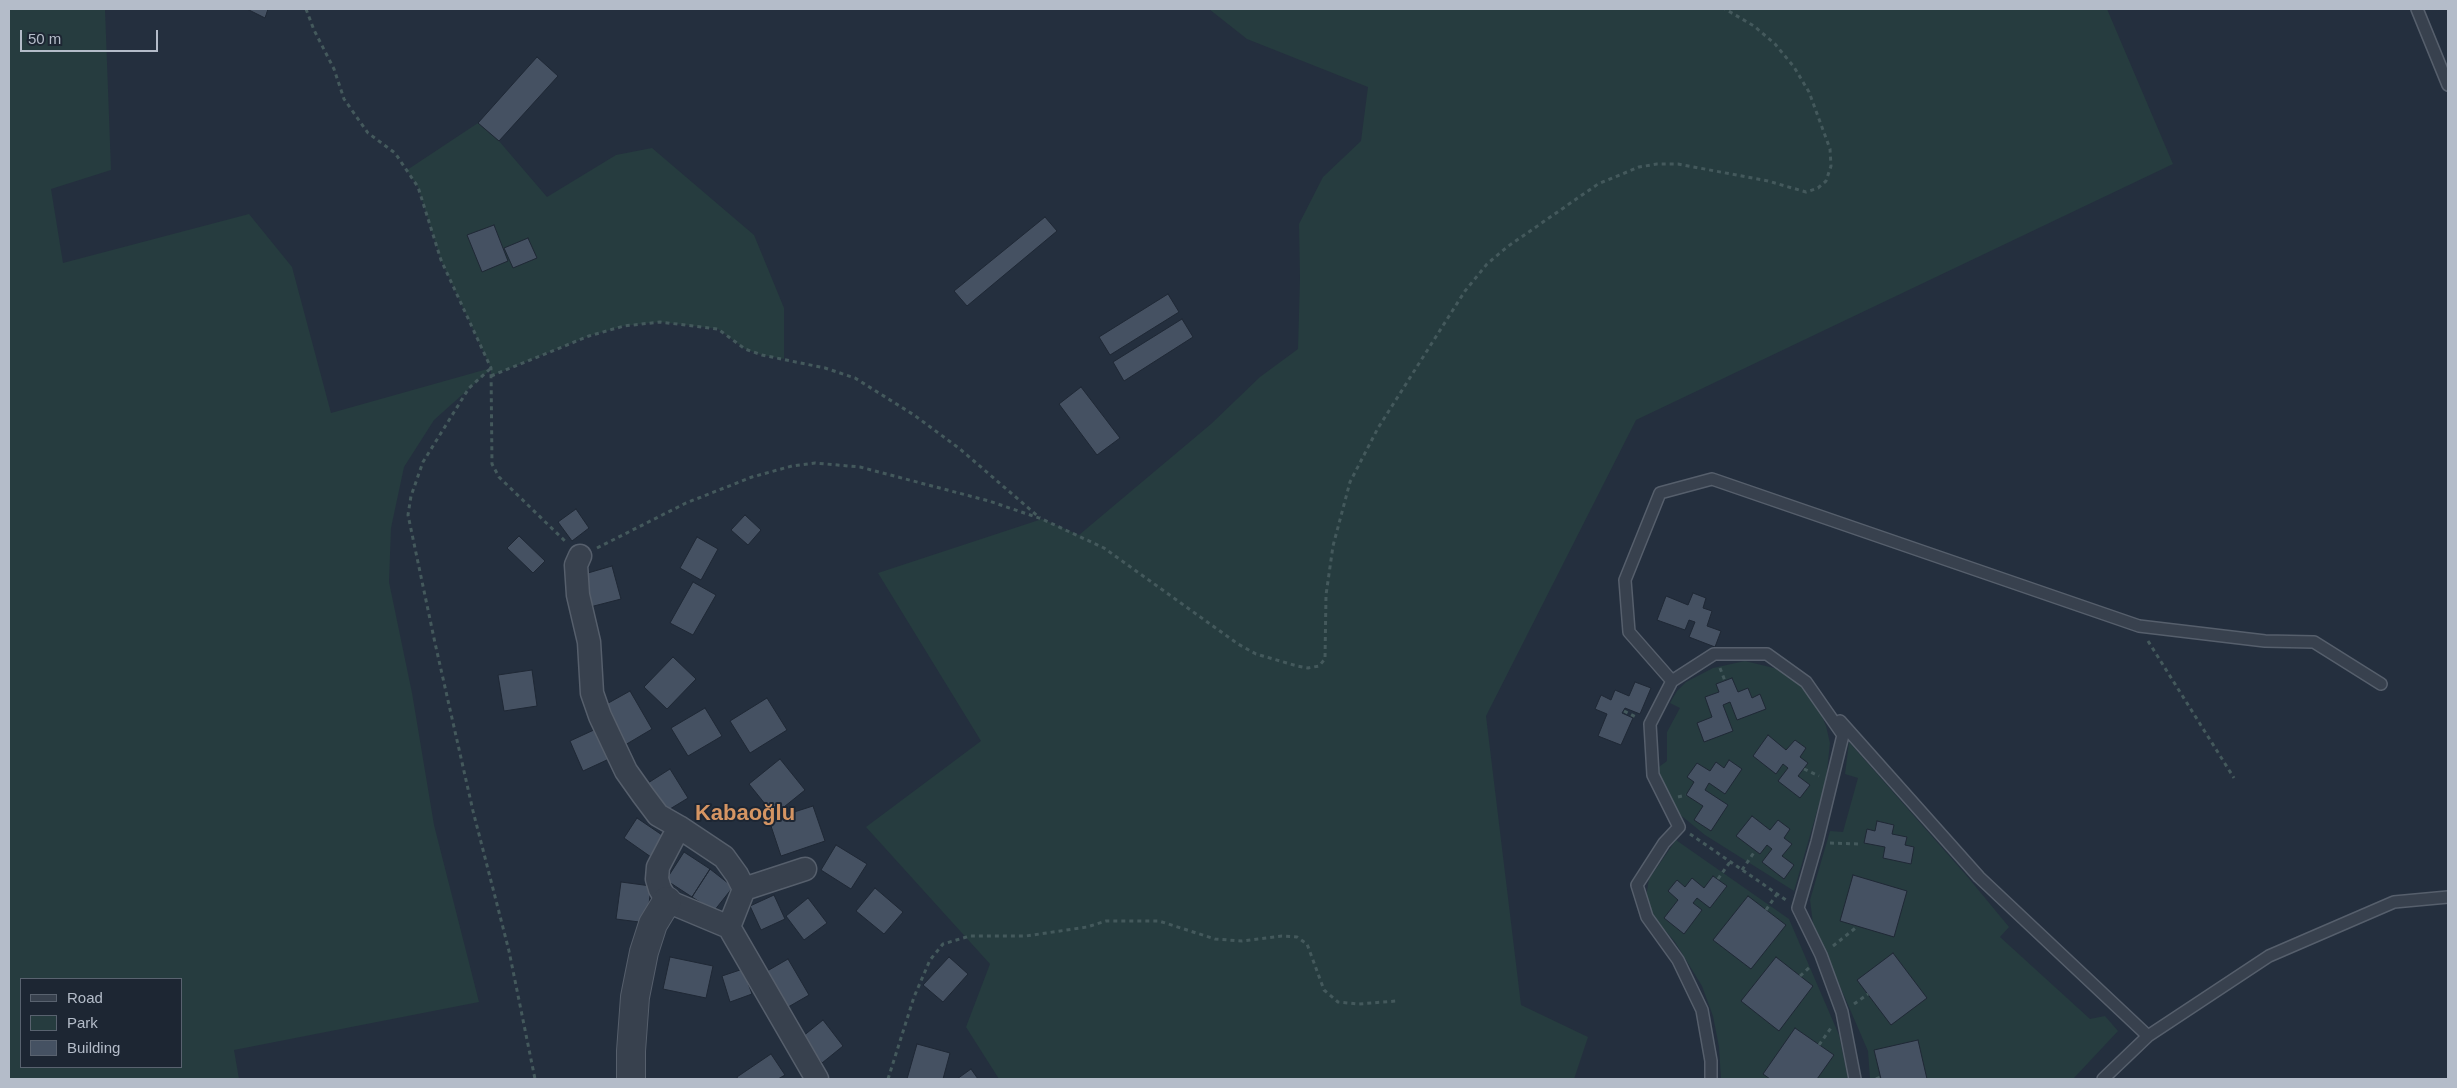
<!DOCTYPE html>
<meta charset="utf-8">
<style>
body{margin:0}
#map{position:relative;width:2457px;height:1088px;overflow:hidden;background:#242f3e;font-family:Helvetica,sans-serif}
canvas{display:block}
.frame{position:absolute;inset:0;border:10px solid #b4bcc9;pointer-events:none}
.legend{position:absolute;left:20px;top:978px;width:162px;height:90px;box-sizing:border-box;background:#1d2633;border:1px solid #59626f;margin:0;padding:6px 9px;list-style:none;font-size:15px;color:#b4bcc9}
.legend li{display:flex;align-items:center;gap:10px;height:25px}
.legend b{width:25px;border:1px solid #59626f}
.scale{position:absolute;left:20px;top:30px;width:138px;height:22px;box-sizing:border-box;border:2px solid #b4bcc9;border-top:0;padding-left:6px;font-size:15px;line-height:18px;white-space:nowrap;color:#b4bcc9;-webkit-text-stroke:4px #1d2633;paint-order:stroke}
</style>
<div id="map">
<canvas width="2457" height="1088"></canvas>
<div class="frame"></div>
<ul class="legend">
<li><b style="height:6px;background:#38414e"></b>Road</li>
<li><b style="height:14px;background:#263c3f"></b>Park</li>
<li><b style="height:14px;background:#455162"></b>Building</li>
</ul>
<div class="scale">50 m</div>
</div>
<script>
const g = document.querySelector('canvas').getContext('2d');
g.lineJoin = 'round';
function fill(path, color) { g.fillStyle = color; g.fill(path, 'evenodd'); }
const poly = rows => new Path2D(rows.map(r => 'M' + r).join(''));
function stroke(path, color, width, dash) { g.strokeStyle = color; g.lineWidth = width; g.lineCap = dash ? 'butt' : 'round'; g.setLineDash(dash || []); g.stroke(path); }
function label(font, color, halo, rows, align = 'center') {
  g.font = font + ' Helvetica,sans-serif'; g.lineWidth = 4; g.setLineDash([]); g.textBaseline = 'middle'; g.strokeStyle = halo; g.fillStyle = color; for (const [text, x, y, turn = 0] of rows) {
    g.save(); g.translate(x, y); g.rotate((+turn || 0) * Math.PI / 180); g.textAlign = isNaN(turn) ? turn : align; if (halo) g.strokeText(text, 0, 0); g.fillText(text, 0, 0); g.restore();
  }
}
fill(poly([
 [9,9,105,9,111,170,51,189,63,263,249,214,292,267,331,413,491,368,441,260,418,187,407,170,478,123,499,141,547,197,616,155,652,148,754,235,784,308,784,359,762,355,745,349,718,329,660,322,624,326,589,336,491,376,491,369,434,420,404,467,391,528,389,582,412,693,434,825,479,1002,234,1050,239,1079,9,1079],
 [21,979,181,979,181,1067,21,1067],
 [1209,9,2107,9,2173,164,1636,420,1486,716,1521,1005,1588,1037,1574,1079,999,1079,966,1027,990,964,866,827,981,741,878,573,1042,519,1079,535,1211,424,1260,377,1298,349,1300,278,1299,224,1323,177,1361,141,1368,87,1247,39],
 [1745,661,1778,669,1794,679,1805,688,1821,714,1826,726,1830,743,1826,780,1794,891,1705,835,1678,813,1656,769,1667,761,1667,732,1680,708,1670,703,1677,691,1686,682,1713,668],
 [1849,742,1966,875,2009,927,2000,937,2090,1019,2105,1016,2118,1031,2073,1079,1870,1079,1868,1051,1813,924,1810,900,1830,831,1843,832,1858,778,1845,774],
 [1676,840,1789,919,1839,1035,1848,1079,1721,1079,1719,1047,1713,1016,1702,986,1675,942,1653,916,1646,897,1649,879]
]), '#263c3f');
const building = poly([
 [247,9,268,9,265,18,247,9],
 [537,57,558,76,499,141,478,123,537,57],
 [1045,217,1057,231,967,306,954,291,1045,217],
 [494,225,508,261,482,272,467,235,494,225],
 [528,238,537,258,513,268,504,248,528,238],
 [1168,294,1179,312,1110,355,1099,337,1168,294],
 [1182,319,1193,337,1124,381,1113,362,1182,319],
 [1081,387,1120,438,1097,455,1059,404,1081,387],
 [576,509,589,528,572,541,558,522,576,509],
 [745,515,761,530,748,545,731,530,745,515],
 [519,536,545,561,533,573,507,548,519,536],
 [697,537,718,549,701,580,680,568,697,537],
 [612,566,621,599,590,607,581,575,612,566],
 [693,582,716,595,693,635,670,623,693,582],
 [1693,593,1706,598,1703,608,1712,611,1707,626,1721,631,1715,647,1689,637,1695,622,1689,620,1685,630,1657,620,1666,596,1688,605,1693,593],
 [673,657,696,679,667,709,644,687,673,657],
 [532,670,537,706,504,711,498,675,532,670],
 [1732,678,1738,692,1748,688,1752,698,1760,694,1766,709,1737,720,1730,702,1723,705,1733,731,1704,742,1697,723,1712,717,1705,697,1719,692,1716,684,1732,678],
 [1635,682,1651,688,1640,714,1625,708,1622,713,1633,718,1621,745,1598,736,1607,714,1595,709,1601,695,1611,700,1615,690,1629,696,1635,682],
 [630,691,652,729,625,745,603,706,630,691],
 [767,698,787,730,750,753,730,721,767,698],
 [705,708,722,736,688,756,671,728,705,708],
 [596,729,609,759,583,771,570,741,596,729],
 [1768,735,1786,750,1795,740,1806,748,1800,757,1808,763,1798,776,1810,785,1800,798,1778,781,1788,768,1783,764,1776,774,1753,756,1768,735],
 [780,759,805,790,774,815,749,784,780,759],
 [1729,760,1742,769,1725,794,1709,783,1705,790,1728,805,1711,831,1694,820,1703,806,1686,795,1694,782,1687,777,1697,763,1710,771,1716,762,1724,768,1729,760],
 [670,769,688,798,665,812,648,783,670,769],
 [813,806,825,841,781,856,769,820,813,806],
 [1752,816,1770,830,1778,820,1790,829,1784,838,1792,844,1782,856,1794,865,1784,879,1762,862,1772,849,1767,845,1760,854,1736,836,1752,816],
 [637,818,665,837,651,857,624,838,637,818],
 [1877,821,1894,825,1892,834,1907,837,1905,845,1914,847,1911,864,1883,858,1885,847,1864,843,1867,829,1875,831,1877,821],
 [836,845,867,864,851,889,821,870,836,845],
 [684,852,710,869,692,897,666,880,684,852],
 [710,869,733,887,714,911,692,897,710,869],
 [1853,875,1907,891,1894,937,1840,921,1853,875],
 [1713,876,1727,886,1710,908,1697,898,1693,903,1702,910,1684,934,1664,918,1678,900,1668,891,1677,880,1685,887,1692,878,1704,888,1713,876],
 [621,882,651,886,647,923,616,919,621,882],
 [875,888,903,912,884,934,856,911,875,888],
 [774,895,785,919,761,930,750,906,774,895],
 [1748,896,1786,925,1751,969,1713,940,1748,896],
 [808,898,827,923,804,940,786,916,808,898],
 [1893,953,1927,998,1891,1025,1857,980,1893,953],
 [670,957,713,966,706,998,663,989,670,957],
 [949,957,968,974,943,1002,923,985,949,957],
 [1776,957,1813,986,1779,1031,1741,1001,1776,957],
 [788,959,809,995,783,1010,762,974,788,959],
 [743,969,752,994,730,1002,722,976,743,969],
 [823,1020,843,1046,822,1063,802,1037,823,1020],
 [1795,1028,1834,1055,1817,1079,1770,1079,1763,1074,1795,1028],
 [1918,1040,1927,1079,1881,1079,1874,1050,1918,1040],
 [917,1044,950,1053,943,1079,907,1079,917,1044],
 [771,1054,785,1075,778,1079,738,1079,737,1077,771,1054],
 [971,1069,978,1079,957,1079,971,1069]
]);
fill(building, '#455162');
stroke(building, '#1f2835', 1);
const service = poly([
 [2417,9,2448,85],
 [1672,681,1629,632,1625,580,1660,493,1712,479,2139,626,2265,641,2314,642,2381,684],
 [1840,721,1979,877,2148,1036],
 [1711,1079,1711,1061,1702,1010,1678,960,1647,917,1637,885,1664,843,1679,827,1653,775,1650,724,1672,681,1714,654,1767,654,1806,682,1843,735,1817,842,1798,908,1821,955,1842,1012,1855,1079],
 [2103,1079,2148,1036,2269,956,2394,902,2448,897]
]);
const minor = poly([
 [580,556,576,565,578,595,589,642,592,693,600,716,626,771,643,795,658,815,679,827,658,867,657,879,660,889,667,901,729,927,817,1079],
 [679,827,724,857,737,875,744,889,729,927],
 [744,889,805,869]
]);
const tertiary = poly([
 [631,1079,631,1051,635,997,644,952,653,924,667,901]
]);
stroke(service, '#565f6c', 14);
stroke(minor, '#565f6c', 25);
stroke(tertiary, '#565f6c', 30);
stroke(poly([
 [306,9,314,30,334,69,344,99,368,133,395,153,418,187,441,260,491,368,492,464,499,477,566,542],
 [490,369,469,388,423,462,411,496,408,515,435,643,473,811,509,951,535,1079],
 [491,376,589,336,624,326,660,322,718,329,745,349,762,355,825,368,855,378,914,415,960,449,1040,518],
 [597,548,686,503,752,477,792,466,815,463,860,467,989,501,1042,519,1104,548,1238,644,1256,654,1297,666,1308,668,1319,666,1325,659,1326,595,1333,546,1350,482,1378,428,1465,291,1487,264,1507,247,1598,184,1639,167,1657,164,1678,164,1768,181,1806,192,1818,188,1826,181,1831,166,1830,149,1809,92,1794,67,1775,44,1754,26,1725,9],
 [2148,641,2234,778],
 [1720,668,1725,681],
 [1624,711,1638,718],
 [1804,769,1819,776],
 [1678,797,1686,795],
 [1690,834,1786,900],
 [1830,843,1858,844],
 [1742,870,1755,851],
 [1718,879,1730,862],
 [1766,910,1777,894],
 [1833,946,1858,926],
 [1800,976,1810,967],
 [1854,1004,1868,994],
 [1819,1045,1831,1028],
 [888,1079,914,997,930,960,943,944,970,936,1026,936,1087,927,1106,921,1159,921,1215,939,1242,941,1282,936,1297,937,1307,944,1324,990,1338,1002,1359,1004,1396,1001],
 [1876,1079,1881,1077]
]), '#44595c', 3, [4, 4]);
stroke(service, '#38414e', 11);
stroke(minor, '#38414e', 22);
stroke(tertiary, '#38414e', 28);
label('bold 22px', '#d59563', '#1d2633', [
 ["Kabaoğlu",745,814]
]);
</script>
